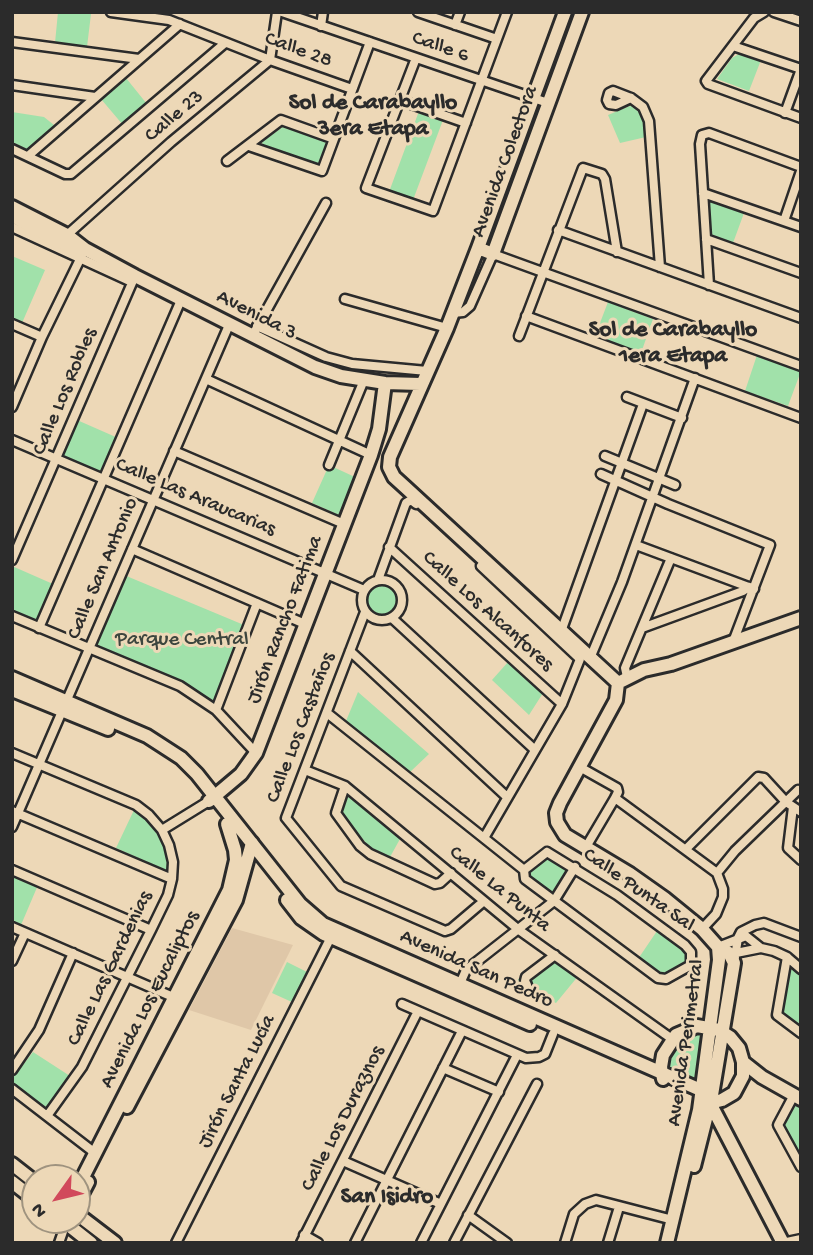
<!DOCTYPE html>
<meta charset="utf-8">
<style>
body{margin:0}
#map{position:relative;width:813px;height:1255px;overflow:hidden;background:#edd8b7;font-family:"Gochi Hand",sans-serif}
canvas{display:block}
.frame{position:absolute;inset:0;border:14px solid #2b2b2b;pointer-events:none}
.north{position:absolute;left:21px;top:1164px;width:70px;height:70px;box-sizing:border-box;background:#edd8b7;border:2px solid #9f937f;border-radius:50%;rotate:236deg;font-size:19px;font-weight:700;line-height:28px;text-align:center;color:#2b2b2b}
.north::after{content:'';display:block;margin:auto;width:24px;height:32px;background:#d1495b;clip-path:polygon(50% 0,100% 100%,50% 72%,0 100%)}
</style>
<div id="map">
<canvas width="813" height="1255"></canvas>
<div class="frame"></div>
<div class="north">N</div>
</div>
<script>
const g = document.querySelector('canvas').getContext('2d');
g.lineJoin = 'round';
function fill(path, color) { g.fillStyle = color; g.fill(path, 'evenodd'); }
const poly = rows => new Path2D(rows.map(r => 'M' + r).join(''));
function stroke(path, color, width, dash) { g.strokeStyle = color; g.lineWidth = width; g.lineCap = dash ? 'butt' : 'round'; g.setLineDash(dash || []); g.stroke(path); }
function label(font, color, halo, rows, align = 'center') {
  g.font = font + ' "Gochi Hand",sans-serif'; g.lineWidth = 6; g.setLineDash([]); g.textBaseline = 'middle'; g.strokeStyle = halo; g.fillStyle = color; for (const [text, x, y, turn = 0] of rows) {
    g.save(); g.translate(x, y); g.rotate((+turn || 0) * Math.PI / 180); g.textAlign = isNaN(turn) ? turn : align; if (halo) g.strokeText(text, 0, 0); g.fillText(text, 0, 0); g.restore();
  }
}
fill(poly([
 [232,928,293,945,251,1030,189,1010]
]), '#dfc7a8');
fill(poly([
 [58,12,91,14,87,47,55,43],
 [739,54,747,54,761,60,749,91,717,79,732,58],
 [126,78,147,104,123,125,101,99],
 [632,105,643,117,646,137,620,143,608,115],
 [419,111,443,120,413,200,389,192],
 [12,112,44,117,54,125,28,150,12,142],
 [284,126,327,141,318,165,263,146,262,142],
 [707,200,744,213,733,243,709,234],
 [12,256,45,270,22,323,12,318],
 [608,302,653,319,641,353,595,336],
 [757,355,801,371,788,406,745,391],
 [77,420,118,438,102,475,61,457],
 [329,465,357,478,341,516,312,503],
 [12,566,53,584,38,621,12,610],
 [124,575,244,625,213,704,178,681,95,645],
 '365 600a17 17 0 1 1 34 0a17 17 0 1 1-34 0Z',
 [508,662,543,693,529,715,492,680],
 [358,692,429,754,409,773,346,721],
 [346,792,400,839,390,857,371,849,339,811],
 [134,810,145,817,165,844,169,872,116,848],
 [548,856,572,869,553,896,528,878,527,874],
 [12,874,38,885,21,925,12,921],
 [659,928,685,949,688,955,687,965,662,977,638,959],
 [549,956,579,975,556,1003,513,983],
 [287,962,309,973,294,1003,272,993],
 [790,965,801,976,801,1027,782,1014],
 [705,1031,697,1084,666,1071,669,1052,685,1035],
 [33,1052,70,1076,45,1109,12,1085,12,1079],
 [794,1102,801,1106,801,1160,782,1125]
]), '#a1e1aa');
const street = poly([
 [111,12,169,20,270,60,352,89],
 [282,12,548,103],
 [418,12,497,39],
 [764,12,754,18,706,81,708,84,801,118],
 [774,12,801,21],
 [455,25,460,12],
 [321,26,323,12],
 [12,42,139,59],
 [733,46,801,69,785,113],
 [416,58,366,188,433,211,507,12],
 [12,85,95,97],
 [631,98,616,105,609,104,607,100,609,93,613,91,631,98,643,107,649,121,660,267],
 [400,100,466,123],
 [249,146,322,171,370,42],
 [12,149,65,174,71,174,225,43],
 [28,156,180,24],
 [227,161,281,120,334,139],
 [703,193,801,227],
 [784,221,801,171],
 [12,227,132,282],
 [558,230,801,318],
 [67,235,171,142,270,60,277,12],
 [706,239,801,273],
 [709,285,700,144,702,135,709,133,801,167],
 [345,299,447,328],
 [453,313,463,312,470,306,493,254,801,366],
 [526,316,801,418],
 [12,324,42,337],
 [257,326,326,357,352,364,427,371],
 [255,331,326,203],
 [519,336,583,168,602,174,605,179,617,252],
 [206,379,371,455],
 [627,397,682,418],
 [12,407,42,337,85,249],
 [12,440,364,590],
 [174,451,344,524],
 [605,456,675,485],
 [329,465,364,380],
 [601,474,668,504,770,545,733,642],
 [636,545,754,589],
 [389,547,562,704],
 [132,549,305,624],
 [12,560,135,276],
 [481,566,580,659,562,704,484,838],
 '362 600a20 20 0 1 1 40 0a20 20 0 1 1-40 0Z',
 [378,580,406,503,411,500,416,504],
 [365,612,286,818,341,886,445,931,451,929,484,901],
 [12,616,180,686,216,710,256,753],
 [392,618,535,750],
 [39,628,181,300],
 [642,628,743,591,749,587],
 [562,629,643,404],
 [350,651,507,797],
 [591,656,622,582,695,378],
 [627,677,625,668,671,558],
 [216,710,257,603],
 [327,713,524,870],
 [12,753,136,805,149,815,162,830,169,845,173,862,172,879,168,895,151,930,82,1067,47,1116],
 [305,770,345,786,519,930,672,1039],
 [585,770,617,788,618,792,615,798,717,873,723,889,723,897,716,914,702,929],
 [345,786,336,813,360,846,370,854,435,884,440,883,451,873],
 [793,807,788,848,801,860],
 [12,811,172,879],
 [12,827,229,325],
 [162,830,209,801],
 [586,847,615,798],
 [686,849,758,777,764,778,786,802,801,812],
 [547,852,617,895,685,945,691,952,691,965,666,979,658,978,525,879,524,870,547,852],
 [12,870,151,930],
 [717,873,735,851,798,790],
 [12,927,173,997],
 [718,947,746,936,761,948],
 [736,953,761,948,774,951,787,957,801,969],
 [787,957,777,1015,801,1033],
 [12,961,25,933],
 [734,963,738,938,741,932,755,925,764,923,801,937],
 [527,985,525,981,526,977,555,955],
 [459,986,466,970,554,901,575,867],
 [402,1004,526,1058,539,1057,545,1054,553,1034],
 [443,1068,499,1092],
 [12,1070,39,1030,73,953],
 [12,1089,95,1153],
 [794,1095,778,1125,801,1167],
 [343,1161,441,1204],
 [468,1215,507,1243],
 [304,1235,318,1243],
 [59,1243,66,1223],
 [176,1243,331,937],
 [301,1243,418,1011],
 [355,1243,462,1031],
 [421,1243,517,1055],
 [454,1243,537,1084],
 [565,1243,574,1214,585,1204,596,1200,673,1220],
 [608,1243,619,1207],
 [782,1243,801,1239]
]);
const secondary = poly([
 [565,12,478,248,447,328,390,457,389,467,394,477,405,487,618,683,616,700,560,803,556,813,557,822,565,835,630,874,664,898,702,929,718,947,719,960,699,1110,667,1243],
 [12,207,67,235,85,249,135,276,315,367,341,376,385,383,420,384],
 [16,218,62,243,81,249],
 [478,248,493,254,582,12],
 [12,678,147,736,181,758,197,774,300,904,323,924,712,1095],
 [618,683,644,670,671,664,801,618],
 [12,690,108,729],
 [209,801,241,774,256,753,371,455,379,429,385,383],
 [287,900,301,918,324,934,530,1024],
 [743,1062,762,1077,801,1099],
 [663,1079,661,1067,663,1055,676,1035,697,1026,719,1030,730,1037,739,1048,743,1062,743,1076,734,1093,722,1100,710,1103],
 [710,1103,783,1243],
 [127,1107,236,900,252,843],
 [12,1164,35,1182],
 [694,1166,712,1095,734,963,729,953,718,947],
 [12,1182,35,1200],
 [77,1189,229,890,236,860,235,850,227,824],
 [77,1203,88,1182],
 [77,1214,115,1243],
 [62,1220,91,1243]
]);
stroke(street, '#2b2b2b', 13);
stroke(secondary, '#2b2b2b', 18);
stroke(street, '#edd8b7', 8);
stroke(secondary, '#edd8b7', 12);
label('21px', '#2b2b2b', '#edd8b7', [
 ["Calle 6",440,48,19],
 ["Calle 28",298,51,20],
 ["Calle 23",175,117,-40],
 ["Avenida Colectora",506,162,-70],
 ["Avenida 3",256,316,27],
 ["Calle Los Robles",66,392,-67],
 ["Calle Las Araucarias",195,498,23],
 ["Calle San Antonio",104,569,-67],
 ["Calle Los Alcanfores",487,612,42],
 ["Jirón Rancho Fatima",286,620,-69],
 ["Calle Los Castaños",302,728,-69],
 ["Calle La Punta",499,890,39],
 ["Calle Punta Sal",638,891,35],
 ["Calle Las Gardenias",111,969,-64],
 ["Avenida San Pedro",476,970,24],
 ["Avenida Los Eucaliptos",151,1000,-63],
 ["Avenida Perimetral",687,1043,-82],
 ["Jirón Santa Lucía",238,1082,-63],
 ["Calle Los Duraznos",344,1119,-63]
]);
label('21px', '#3d463e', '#edd8b7', [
 ["Parque Central",182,641]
]);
label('bold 23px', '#2b2b2b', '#edd8b7', [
 ["Sol de Carabayllo",373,104],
 ["3era Etapa",373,130],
 ["Sol de Carabayllo",673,331],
 ["1era Etapa",673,357],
 ["San Isidro",387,1198]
]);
</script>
